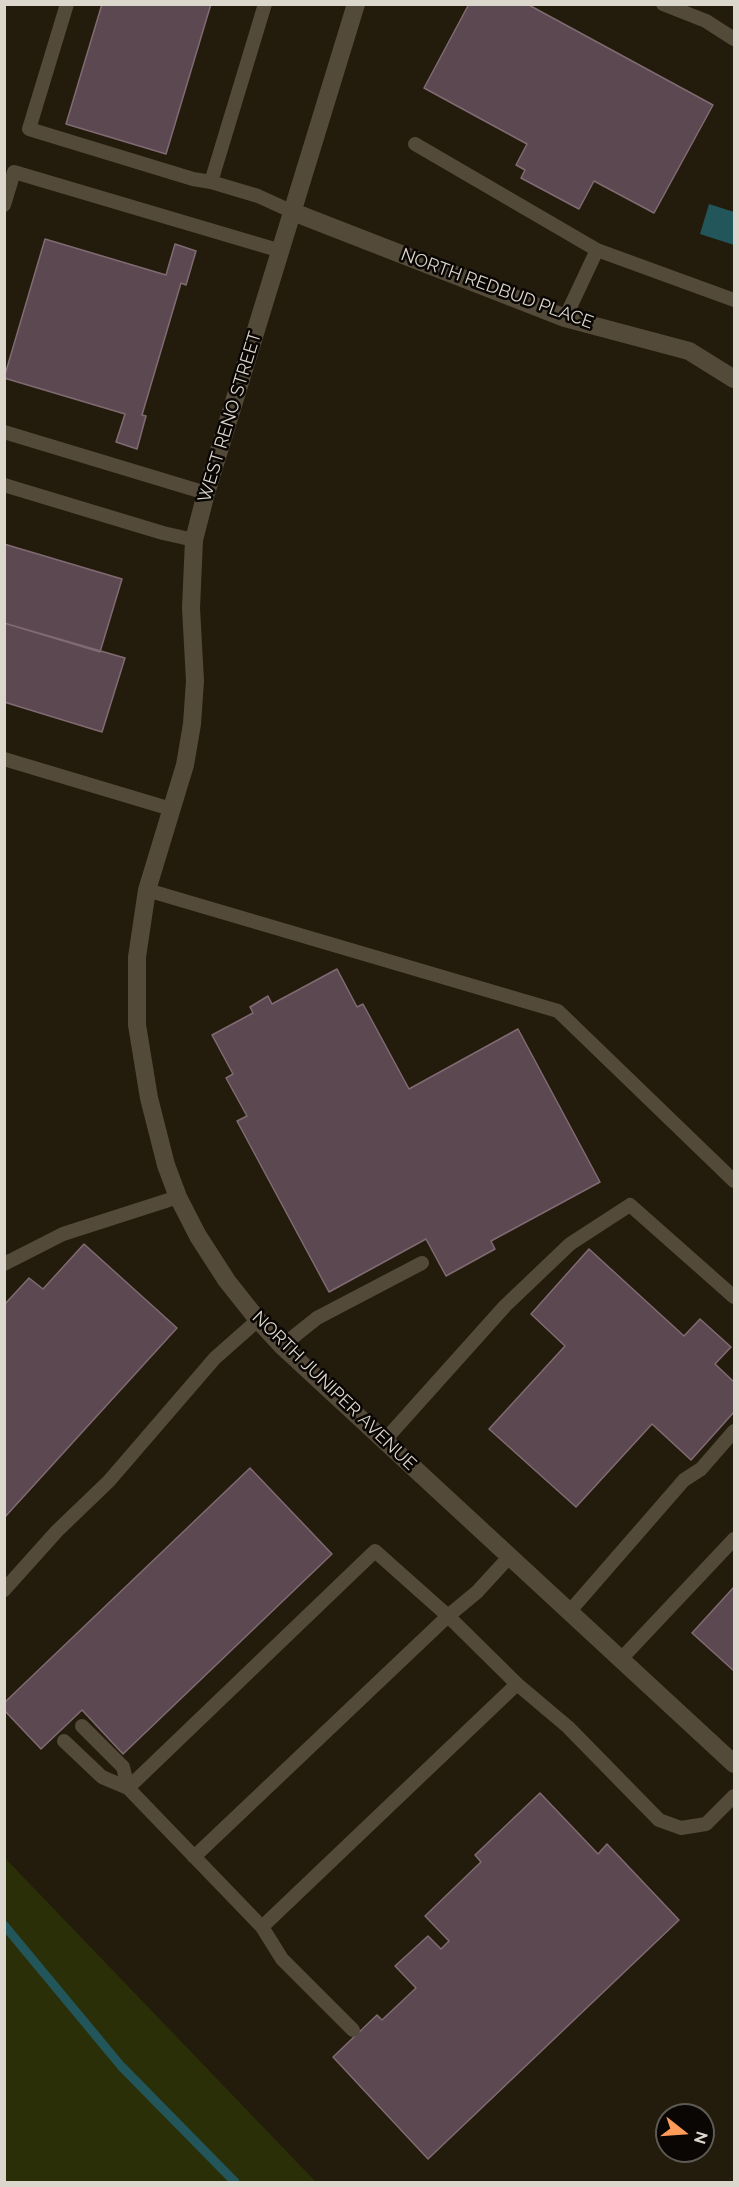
<!DOCTYPE html>
<style>
body{margin:0}
#map{position:relative;width:739px;height:2187px;overflow:hidden;background:#231b0c;font-family:Raleway,sans-serif}
canvas{display:block}
.frame{position:absolute;inset:0;border:6px solid #dcd7cd;pointer-events:none}
.north{position:absolute;left:655px;top:2103px;width:60px;height:60px;box-sizing:border-box;background:#090603;border:2px solid #5d5a54;border-radius:50%;rotate:107deg;font-size:16px;font-weight:700;line-height:24px;text-align:center;color:#dcd7cd}
.north::after{content:'';display:block;margin:auto;width:21px;height:27px;background:#fe9b58;clip-path:polygon(50% 0,100% 100%,50% 72%,0 100%)}
</style>
<div id="map">
<canvas width="739" height="2187"></canvas>
<div class="frame"></div>
<div class="north">N</div>
</div>
<script>
const g = document.querySelector('canvas').getContext('2d');
g.lineJoin = 'round';
function fill(path, color) { g.fillStyle = color; g.fill(path, 'evenodd'); }
const poly = rows => new Path2D(rows.map(r => 'M' + r).join(''));
function stroke(path, color, width, dash) { g.strokeStyle = color; g.lineWidth = width; g.lineCap = dash ? 'butt' : 'round'; g.setLineDash(dash || []); g.stroke(path); }
function label(font, color, halo, rows, align = 'center') {
  g.font = font + ' Raleway,sans-serif'; g.lineWidth = 5; g.setLineDash([]); g.textBaseline = 'middle'; g.strokeStyle = halo; g.fillStyle = color; for (const [text, x, y, turn = 0] of rows) {
    g.save(); g.translate(x, y); g.rotate((+turn || 0) * Math.PI / 180); g.textAlign = isNaN(turn) ? turn : align; if (halo) g.strokeText(text, 0, 0); g.fillText(text, 0, 0); g.restore();
  }
}
fill(poly([
 [4,1858,5,1858,316,2182,5,2182]
]), '#2a2f07');
fill(poly([
 [709,204,734,212,734,245,700,234]
]), '#23565a');
stroke(poly([
 [4,1925,121,2066,235,2182]
]), '#23565a', 9);
const building = poly([
 [102,4,211,4,166,154,66,124,102,4],
 [469,4,527,4,713,105,654,213,594,181,579,209,521,178,525,170,516,165,527,144,424,88,469,4],
 [45,239,166,275,175,244,196,251,186,285,181,283,142,415,146,416,137,449,116,442,125,414,4,378,45,239],
 [4,544,122,579,100,652,4,623,4,544],
 [4,623,125,658,102,732,4,702,4,623],
 [337,969,357,1007,363,1004,409,1089,518,1029,600,1182,491,1241,495,1249,446,1276,426,1239,329,1292,237,1121,247,1116,226,1078,233,1074,212,1035,253,1013,250,1007,268,996,272,1004,337,969],
 [84,1244,177,1328,4,1518,4,1305,29,1278,43,1289,84,1244],
 [589,1249,684,1336,700,1319,731,1347,715,1364,734,1382,734,1412,691,1460,652,1424,576,1507,489,1429,565,1346,531,1314,589,1249],
 [250,1468,332,1554,123,1754,82,1710,41,1749,4,1710,4,1703,250,1468],
 [734,1587,734,1671,692,1633,734,1587],
 [540,1793,598,1854,607,1844,679,1920,428,2159,333,2057,377,2015,382,2020,416,1988,395,1966,428,1936,441,1949,449,1941,425,1916,481,1862,475,1855,540,1793]
]);
fill(building, '#5b4850');
stroke(building, '#806b73', 1.5);
stroke(poly([
 [67,4,29,129,193,179,211,182],
 [265,4,211,182,258,196,293,212],
 [663,4,706,21,734,39],
 [415,144,597,250,734,300],
 [4,205,14,172,281,251],
 [565,318,597,250],
 [4,432,206,493],
 [4,485,163,533,194,540],
 [4,759,171,809],
 [147,890,558,1011,734,1181],
 [4,1264,63,1234,178,1197],
 [282,1346,317,1318,422,1263],
 [384,1441,505,1306,570,1244,630,1205,734,1297],
 [510,1556,477,1592,448,1616,517,1684,568,1727,659,1820,681,1828,706,1824,734,1796],
 [4,1590,57,1531,109,1481,215,1358,258,1320],
 [570,1611,684,1480,701,1469,734,1431],
 [622,1658,734,1539],
 [82,1726,123,1767,128,1788,375,1551,448,1616,194,1857],
 [64,1741,102,1777,128,1788,262,1927,282,1959,353,2030],
 [262,1927,517,1684]
]), '#544a3a', 14);
stroke(poly([
 [356,4,206,493,194,540,191,608,195,681,192,724,185,765,147,890,137,957,137,1025,149,1098,166,1165,178,1197,198,1236,227,1281,258,1320,282,1346,734,1764],
 [293,212,565,318,689,351,734,379]
]), '#544a3a', 18);
label('18px', '#dcd7cd', '#090603', [
 ["NORTH REDBUD PLACE",497,289,20],
 ["WEST RENO STREET",230,417,-73],
 ["NORTH JUNIPER AVENUE",334,1391,44]
]);
</script>
